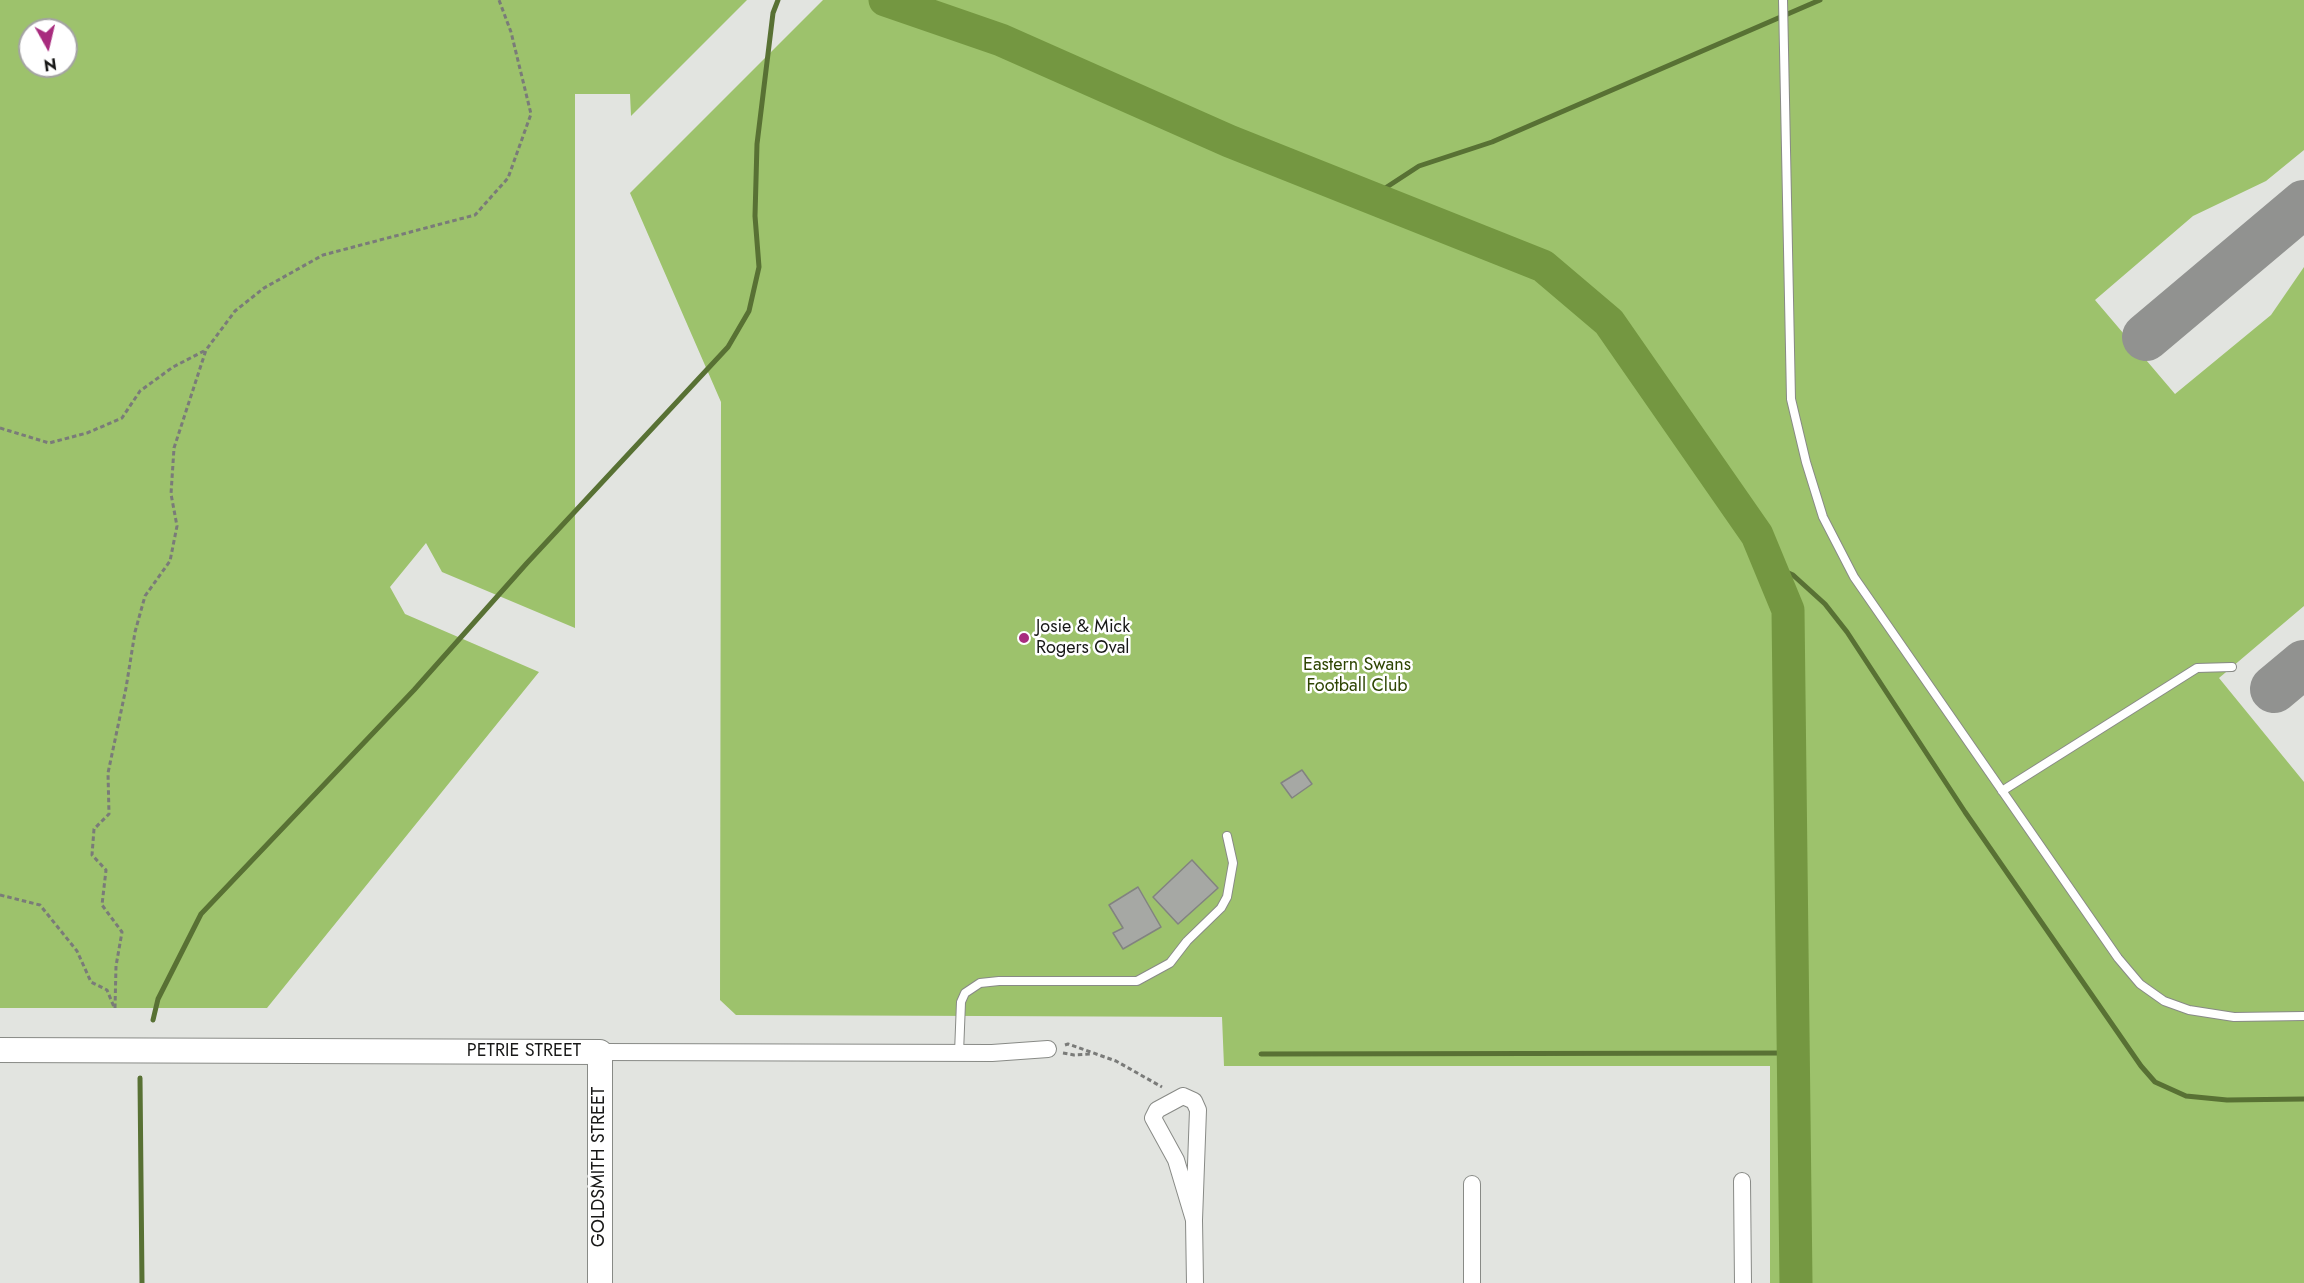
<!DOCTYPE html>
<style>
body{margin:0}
#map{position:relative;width:2304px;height:1283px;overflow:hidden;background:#e2e4e0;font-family:Jost,sans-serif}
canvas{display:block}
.north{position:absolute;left:18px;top:18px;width:60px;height:60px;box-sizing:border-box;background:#fff;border:2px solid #a3a3a2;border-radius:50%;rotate:172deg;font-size:16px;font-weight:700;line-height:24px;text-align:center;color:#181817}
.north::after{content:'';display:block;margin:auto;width:21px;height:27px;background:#a82c7e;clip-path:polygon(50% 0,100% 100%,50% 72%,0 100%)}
</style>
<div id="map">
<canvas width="2304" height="1283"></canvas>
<div class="north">N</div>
</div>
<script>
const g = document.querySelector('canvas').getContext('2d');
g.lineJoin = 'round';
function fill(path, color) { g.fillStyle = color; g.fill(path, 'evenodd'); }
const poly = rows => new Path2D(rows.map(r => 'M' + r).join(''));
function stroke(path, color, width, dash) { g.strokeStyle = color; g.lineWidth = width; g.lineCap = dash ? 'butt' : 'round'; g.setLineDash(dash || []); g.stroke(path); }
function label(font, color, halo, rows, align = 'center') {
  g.font = font + ' Jost,sans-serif'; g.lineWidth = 5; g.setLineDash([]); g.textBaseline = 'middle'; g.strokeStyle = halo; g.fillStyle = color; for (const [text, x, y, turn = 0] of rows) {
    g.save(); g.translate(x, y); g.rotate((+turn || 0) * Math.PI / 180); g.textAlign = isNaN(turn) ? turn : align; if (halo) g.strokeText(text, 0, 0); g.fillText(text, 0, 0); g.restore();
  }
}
fill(poly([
 [0,0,747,0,631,116,630,94,575,94,575,628,442,572,426,543,390,587,405,614,539,672,267,1008,0,1008],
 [30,30,66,30,66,66,30,66],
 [823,0,2304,0,2304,150,2266,181,2193,216,2095,300,2175,394,2271,315,2304,267,2304,606,2219,678,2304,782,2304,1283,1770,1283,1770,1066,1224,1066,1222,1017,736,1015,720,1000,721,402,630,193]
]), '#9dc26c');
stroke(poly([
 [1370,198,1419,166,1492,142,1820,0],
 [1768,564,1793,575,1825,604,1847,632,1965,812,2141,1066,2155,1082,2186,1096,2227,1100,2304,1099],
 [153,1020,158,999,201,914,414,690,527,563,728,347,749,311,759,267,755,216,757,144,773,13,778,0],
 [1261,1054,1794,1053],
 [140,1078,142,1283]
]), '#587134', 5);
stroke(poly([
 [885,0,1001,40,1229,141,1543,266,1609,322,1757,535,1788,610,1796,1283]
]), '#749741', 33);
stroke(poly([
 [2146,337,2304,204],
 [2274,689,2304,664]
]), '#919290', 48);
const building = poly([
 [1302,770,1312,784,1292,798,1281,783,1302,770],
 [1192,860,1218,888,1178,924,1153,897,1192,860],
 [1138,887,1161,927,1123,949,1113,933,1123,928,1109,905,1138,887]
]);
fill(building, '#a6a8a4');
stroke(building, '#828380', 1.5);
const lane = poly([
 [1783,0,1791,399,1806,462,1823,517,1854,577,2118,958,2140,984,2164,1001,2189,1010,2234,1017,2304,1016],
 [2002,791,2197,668,2232,667],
 [959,1053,961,1002,965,993,980,983,999,981,1137,981,1170,963,1187,941,1221,908,1227,897,1233,863,1227,836]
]);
const street = poly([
 [600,1052,992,1053,1048,1049],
 [1183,1096,1194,1101,1198,1110,1194,1220,1176,1160,1153,1118,1157,1110,1183,1096],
 [1742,1181,1743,1283],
 [1194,1220,1195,1283],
 [1472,1283,1472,1184]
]);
const secondary = poly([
 [0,1050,600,1052,600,1283]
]);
stroke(lane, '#888a86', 10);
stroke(street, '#888a86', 18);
stroke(secondary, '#888a86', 26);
stroke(poly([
 [0,428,49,443,87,433,122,418,140,391,173,367,204,351],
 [0,895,40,905,77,951,91,982,107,990,114,1007],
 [115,1008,116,966,122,932,102,905,106,870,92,855,94,829,109,814,108,773,126,688,135,632,145,596,170,561,177,526,171,494,174,448,206,350,235,311,264,288,323,255,475,215,508,178,531,114,511,32,499,0],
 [1065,1045,1068,1044,1116,1061,1162,1087],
 [1063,1053,1074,1055,1092,1054]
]), '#7a7b79', 3, [4.5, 3]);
stroke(lane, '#fff', 8);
stroke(street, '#fff', 16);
stroke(secondary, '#fff', 24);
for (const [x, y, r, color] of [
 [1024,638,6,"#a82c7e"]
]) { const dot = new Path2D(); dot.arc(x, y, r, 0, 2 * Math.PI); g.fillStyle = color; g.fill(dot); stroke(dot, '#fff', 2); }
label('18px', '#181817', '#fff', [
 ["Josie & Mick",1036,628],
 ["Rogers Oval",1036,649]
], 'left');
label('18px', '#2e4503', '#fff', [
 ["Eastern Swans",1357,666],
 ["Football Club",1357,687]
]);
label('18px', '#181817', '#fff', [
 ["PETRIE STREET",524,1052],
 ["GOLDSMITH STREET",600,1167,-90]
]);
</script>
